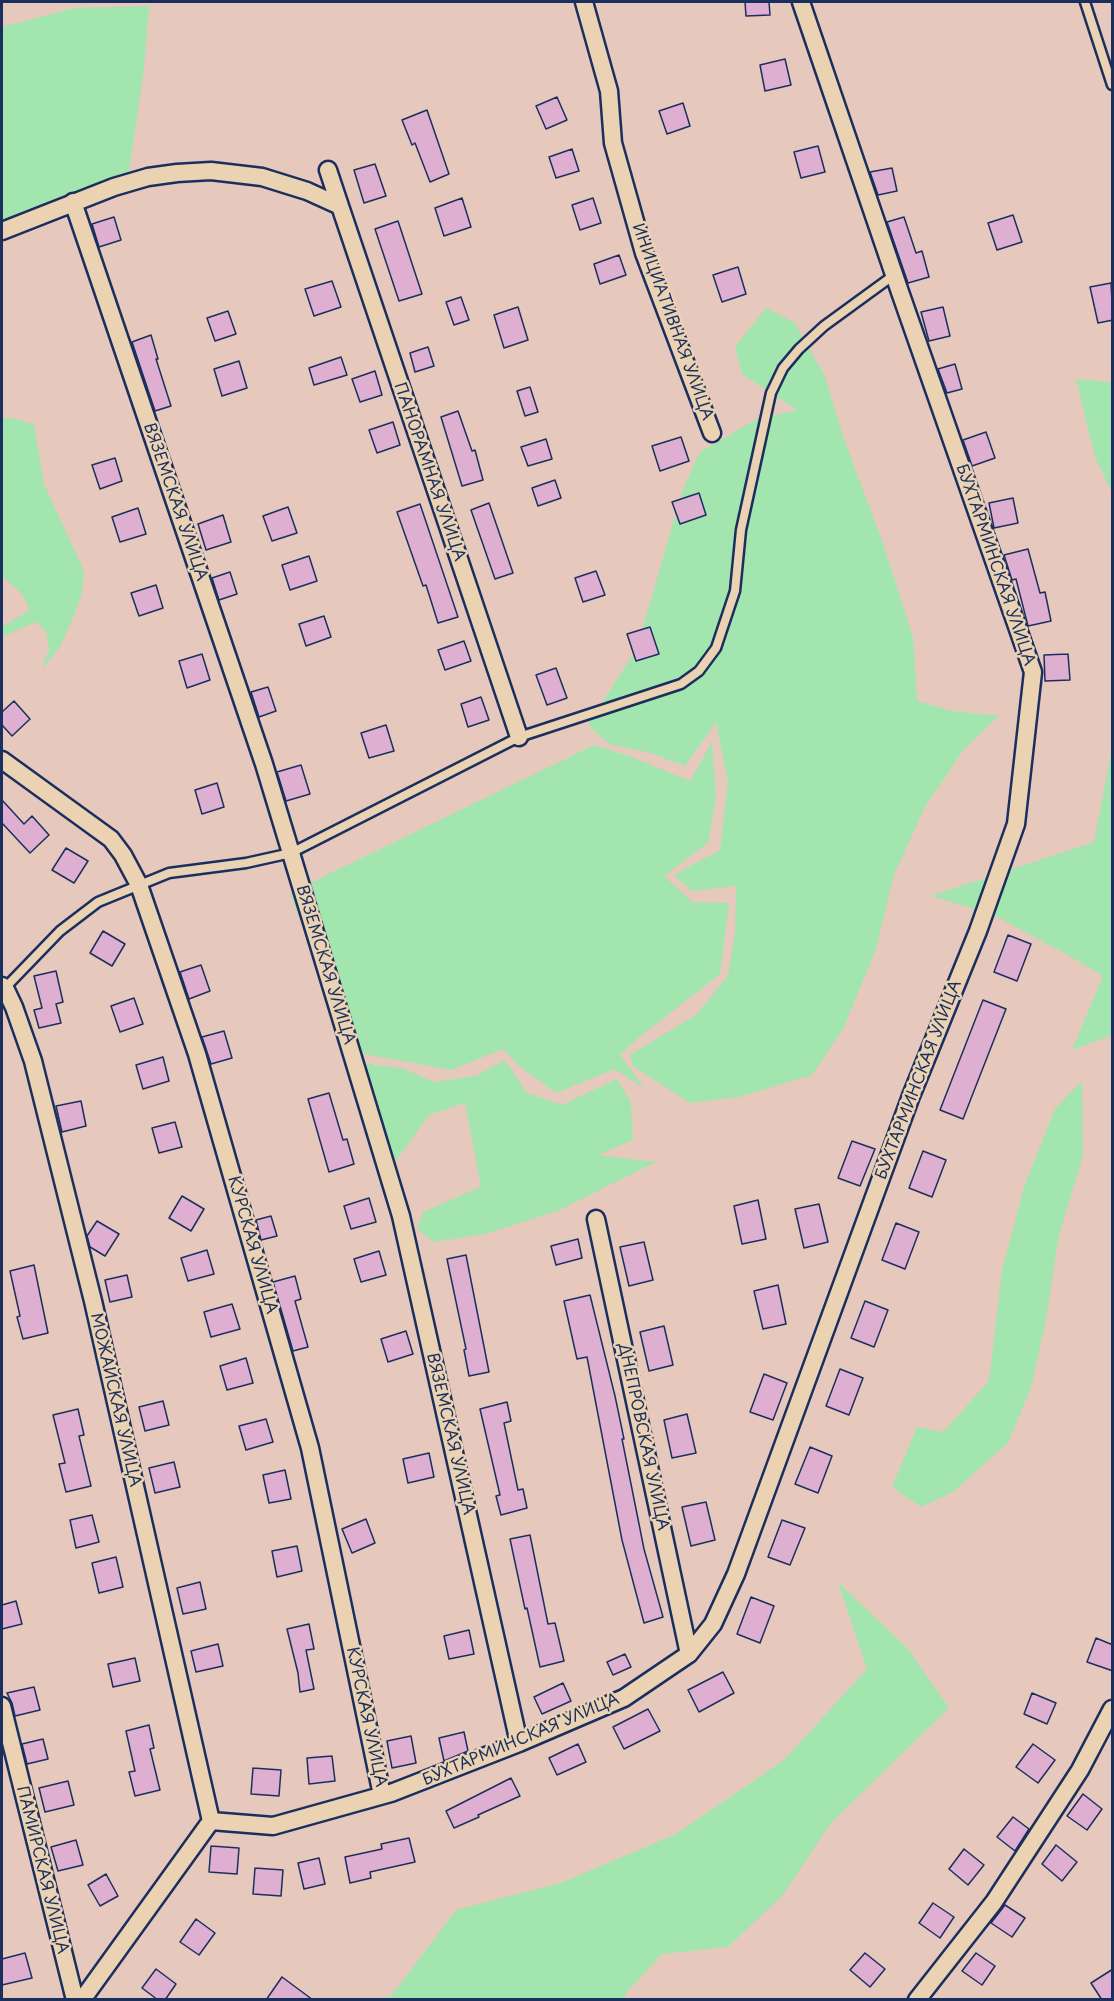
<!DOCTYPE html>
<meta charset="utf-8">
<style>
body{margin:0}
#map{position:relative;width:1114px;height:2001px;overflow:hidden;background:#e6c8bc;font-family:"Playpen Sans",sans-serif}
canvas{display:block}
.frame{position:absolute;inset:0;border:3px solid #1b2f5e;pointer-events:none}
</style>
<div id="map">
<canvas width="1114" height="2001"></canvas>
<div class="frame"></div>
</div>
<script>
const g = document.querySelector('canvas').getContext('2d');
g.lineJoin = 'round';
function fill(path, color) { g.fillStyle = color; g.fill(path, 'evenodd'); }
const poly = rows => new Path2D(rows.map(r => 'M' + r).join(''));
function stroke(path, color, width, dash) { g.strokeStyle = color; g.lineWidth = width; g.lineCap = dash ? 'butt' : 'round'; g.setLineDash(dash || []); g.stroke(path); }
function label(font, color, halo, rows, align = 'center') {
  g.font = font + ' "Playpen Sans",sans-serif'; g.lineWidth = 5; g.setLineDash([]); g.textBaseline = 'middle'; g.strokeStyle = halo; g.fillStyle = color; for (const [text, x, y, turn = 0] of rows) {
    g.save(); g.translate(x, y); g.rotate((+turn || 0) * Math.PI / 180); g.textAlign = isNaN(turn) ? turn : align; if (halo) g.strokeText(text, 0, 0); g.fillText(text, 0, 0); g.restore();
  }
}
fill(poly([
 [149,6,144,69,129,171,2,221,2,27,74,8],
 [766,308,794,322,825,376,844,439,884,546,913,637,917,701,952,711,999,716,964,749,925,807,894,875,876,949,843,1029,812,1075,739,1097,690,1103,633,1066,630,1055,696,1015,728,976,735,933,736,886,692,891,674,875,720,850,728,782,716,722,685,766,651,753,609,744,588,725,637,648,682,492,700,452,755,420,797,410,742,374,735,347],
 [1076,379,1112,382,1112,493,1095,457],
 [2,418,14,418,34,425,44,484,84,571,82,594,70,625,59,648,42,669,49,648,46,631,36,622,2,637,2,627,30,610,22,594,2,576],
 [712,742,716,798,708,843,664,876,692,902,729,903,720,974,637,1039,620,1055,644,1088,614,1069,556,1093,520,1067,503,1049,451,1070,353,1052,343,1033,290,893,594,745,632,757,690,781],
 [1112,748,1112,1035,1072,1050,1103,976,1064,953,992,914,931,896,1094,842],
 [505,1060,527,1093,562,1105,617,1079,631,1103,633,1140,598,1155,656,1162,557,1211,485,1234,434,1242,417,1229,423,1212,481,1187,465,1103,429,1115,387,1173,354,1062,402,1068,434,1082,476,1076],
 [1082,1081,1083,1156,1059,1235,1046,1320,1031,1388,1008,1443,953,1492,921,1507,892,1487,917,1427,943,1432,989,1381,1002,1270,1025,1184,1055,1109],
 [838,1582,909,1650,949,1708,830,1824,783,1895,728,1947,662,1954,627,1992,624,1999,381,1999,392,1995,456,1910,561,1883,676,1834,784,1760,867,1669]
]), '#a3e5af');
const building = poly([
 [745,2,769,2,770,15,746,16,745,2],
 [785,59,791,85,765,91,760,65,785,59],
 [557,97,567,120,546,129,536,106,557,97],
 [683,103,690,126,667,134,659,111,683,103],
 [427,110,449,174,430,182,415,143,412,145,402,120,427,110],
 [818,146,825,172,801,178,794,152,818,146],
 [572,149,579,171,556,178,549,157,572,149],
 [375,164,386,196,364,203,354,170,375,164],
 [892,168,897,191,878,195,870,172,892,168],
 [462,198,471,227,444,236,435,208,462,198],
 [593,198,601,223,580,230,572,205,593,198],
 [1013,215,1022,242,997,250,988,223,1013,215],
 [114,217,121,240,99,247,92,224,114,217],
 [904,217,916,253,922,251,929,277,908,283,887,222,904,217],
 [398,221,422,294,399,301,375,229,398,221],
 [619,255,626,275,600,284,594,264,619,255],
 [738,267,746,294,722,302,713,275,738,267],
 [332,281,341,307,314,316,305,289,332,281],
 [1111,283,1113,320,1098,323,1090,287,1111,283],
 [461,297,469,320,454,325,446,302,461,297],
 [518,307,528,340,504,348,494,315,518,307],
 [943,307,950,336,929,341,921,312,943,307],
 [228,311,236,334,215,341,207,318,228,311],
 [151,335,158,359,156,359,171,406,155,411,132,342,151,335],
 [428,347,434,366,415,372,410,353,428,347],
 [341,357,347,375,314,385,309,368,341,357],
 [239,361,247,388,222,396,214,369,239,361],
 [955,364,962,389,947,393,938,369,955,364],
 [375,371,382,395,360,402,352,379,375,371],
 [530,387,538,412,525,416,517,391,530,387],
 [458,411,472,451,475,450,483,480,462,486,441,417,458,411],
 [393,422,400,445,377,453,369,430,393,422],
 [986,432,995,458,972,466,963,440,986,432],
 [681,437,689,461,660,471,652,446,681,437],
 [546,439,552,459,528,466,521,447,546,439],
 [115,458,122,481,100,489,92,465,115,458],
 [555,480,561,498,538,506,532,488,555,480],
 [699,493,706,515,680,524,672,502,699,493],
 [1013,498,1018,523,994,528,989,503,1013,498],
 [489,503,513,573,495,579,471,510,489,503],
 [420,504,458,617,438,623,426,585,423,586,397,512,420,504],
 [288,507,297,533,272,541,263,516,288,507],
 [138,508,146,534,120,542,112,517,138,508],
 [223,515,231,542,206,550,198,524,223,515],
 [1028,549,1040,593,1045,592,1051,621,1028,626,1016,579,1012,580,1004,555,1028,549],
 [309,556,317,581,290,590,282,565,309,556],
 [596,571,605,595,583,602,575,578,596,571],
 [230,572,237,594,219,600,212,578,230,572],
 [156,585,163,608,139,616,131,593,156,585],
 [324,616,331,637,306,646,299,624,324,616],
 [650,627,659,654,636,661,627,634,650,627],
 [464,641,471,661,445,670,438,650,464,641],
 [202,654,210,680,187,688,179,661,202,654],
 [1068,654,1070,680,1045,681,1044,655,1068,654],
 [556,668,567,698,547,705,536,675,556,668],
 [268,687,276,711,259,717,251,692,268,687],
 [481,697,489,720,468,727,461,704,481,697],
 [14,701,30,719,12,736,2,725,2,712,14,701],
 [386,725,394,751,369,758,361,733,386,725],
 [301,765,310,794,286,801,277,772,301,765],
 [217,783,224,807,202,814,195,790,217,783],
 [2,800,24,824,32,816,49,835,30,853,2,823,2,800],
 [66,848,88,861,74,883,52,870,66,848],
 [103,931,125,944,112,966,90,953,103,931],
 [1008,935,1031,944,1017,981,994,972,1008,935],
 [201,965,210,991,189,999,180,972,201,965],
 [56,971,63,1002,56,1004,61,1023,39,1028,34,1010,42,1008,34,976,56,971],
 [134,998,143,1024,120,1032,111,1006,134,998],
 [983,1000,1006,1009,963,1119,940,1110,983,1000],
 [224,1031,232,1058,211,1064,202,1037,224,1031],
 [163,1057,169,1081,143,1089,136,1065,163,1057],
 [329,1093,343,1140,347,1139,354,1164,329,1172,308,1099,329,1093],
 [81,1101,86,1126,62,1132,56,1106,81,1101],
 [175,1122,182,1147,159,1153,152,1128,175,1122],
 [852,1141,875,1149,860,1186,838,1178,852,1141],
 [923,1151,946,1160,932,1197,909,1188,923,1151],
 [182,1196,204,1209,191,1231,169,1218,182,1196],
 [369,1198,376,1222,351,1229,344,1206,369,1198],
 [758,1200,766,1239,742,1244,734,1206,758,1200],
 [819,1204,828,1242,804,1248,795,1209,819,1204],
 [271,1216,277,1236,261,1240,256,1220,271,1216],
 [97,1221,119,1234,105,1256,90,1247,87,1236,97,1221],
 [896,1223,919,1232,905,1269,882,1260,896,1223],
 [578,1239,582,1258,556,1265,551,1246,578,1239],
 [644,1242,653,1280,629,1286,620,1247,644,1242],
 [207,1250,214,1274,188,1281,181,1258,207,1250],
 [379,1251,386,1275,361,1282,354,1259,379,1251],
 [466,1255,489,1372,469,1376,464,1350,466,1349,447,1259,466,1255],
 [34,1265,48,1333,23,1339,17,1317,20,1316,10,1271,34,1265],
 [127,1275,132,1297,110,1302,105,1280,127,1275],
 [295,1276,301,1299,295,1301,308,1347,293,1351,273,1282,295,1276],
 [778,1285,786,1324,763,1329,754,1291,778,1285],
 [590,1295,615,1396,624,1439,622,1439,644,1549,663,1617,644,1623,622,1540,587,1357,577,1359,564,1301,590,1295],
 [865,1301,888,1310,874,1347,851,1338,865,1301],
 [232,1304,240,1329,211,1337,204,1312,232,1304],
 [664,1326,673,1365,649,1371,640,1332,664,1326],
 [406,1331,413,1354,388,1362,381,1339,406,1331],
 [246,1358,253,1383,227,1390,220,1366,246,1358],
 [840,1369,863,1378,849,1415,826,1406,840,1369],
 [764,1374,787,1383,773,1420,750,1412,764,1374],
 [163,1401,169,1425,145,1431,139,1407,163,1401],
 [507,1402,511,1421,504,1423,518,1490,523,1489,527,1508,501,1515,496,1496,500,1495,480,1409,507,1402],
 [78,1409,84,1435,79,1436,91,1486,66,1492,59,1464,65,1463,53,1415,78,1409],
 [687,1414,696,1453,672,1458,664,1420,687,1414],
 [266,1419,273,1442,246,1450,239,1426,266,1419],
 [810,1447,832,1456,818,1493,795,1484,810,1447],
 [429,1453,434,1477,408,1483,403,1459,429,1453],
 [174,1462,180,1487,155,1493,149,1468,174,1462],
 [285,1470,291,1499,269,1503,263,1475,285,1470],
 [706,1502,715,1540,691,1546,682,1507,706,1502],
 [92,1515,99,1542,76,1548,70,1520,92,1515],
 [366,1519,375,1543,352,1553,342,1529,366,1519],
 [782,1520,805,1528,790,1565,768,1557,782,1520],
 [530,1535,548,1624,555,1623,564,1661,540,1667,527,1608,525,1609,510,1539,530,1535],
 [297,1546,302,1571,277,1577,272,1551,297,1546],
 [116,1557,123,1587,99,1593,92,1563,116,1557],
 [200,1582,206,1609,183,1614,177,1588,200,1582],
 [751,1597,774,1606,760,1643,737,1634,751,1597],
 [16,1601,22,1624,2,1629,2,1605,16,1601],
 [309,1624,314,1649,306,1650,314,1689,300,1692,298,1673,287,1629,309,1624],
 [469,1630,474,1654,449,1659,444,1636,469,1630],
 [1096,1638,1113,1645,1113,1671,1087,1662,1096,1638],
 [218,1644,223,1666,196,1672,191,1651,218,1644],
 [625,1654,631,1667,613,1675,607,1662,625,1654],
 [135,1658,140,1681,113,1687,108,1664,135,1658],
 [723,1672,734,1693,699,1712,688,1690,723,1672],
 [563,1683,571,1701,542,1714,534,1697,563,1683],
 [34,1687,40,1710,15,1716,12,1703,7,1693,34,1687],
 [1032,1693,1056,1703,1047,1724,1024,1714,1032,1693],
 [648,1709,660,1731,624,1749,613,1727,648,1709],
 [149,1725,154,1748,150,1749,160,1790,135,1796,129,1772,135,1771,126,1731,149,1725],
 [464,1732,468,1751,444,1761,439,1738,464,1732],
 [411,1736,416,1763,392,1768,387,1741,411,1736],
 [43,1739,48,1759,27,1764,22,1744,43,1739],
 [578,1744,586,1762,557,1775,549,1758,578,1744],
 [1033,1744,1055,1760,1038,1783,1016,1767,1033,1744],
 [332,1756,335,1781,309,1784,307,1758,332,1756],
 [253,1768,281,1770,279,1796,251,1794,253,1768],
 [511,1778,520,1796,478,1815,479,1817,454,1828,446,1811,511,1778],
 [68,1781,74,1805,45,1812,39,1788,68,1781],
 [1083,1794,1102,1809,1087,1830,1067,1816,1083,1794],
 [1013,1817,1029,1829,1015,1851,997,1837,1013,1817],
 [409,1838,415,1862,370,1872,371,1878,350,1883,345,1857,382,1849,381,1844,409,1838],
 [76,1840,83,1865,58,1871,51,1847,76,1840],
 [1056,1845,1077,1862,1062,1881,1042,1864,1056,1845],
 [211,1846,239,1848,237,1874,209,1872,211,1846],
 [964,1849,984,1865,968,1885,949,1869,964,1849],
 [319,1858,325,1884,304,1889,298,1863,319,1858],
 [255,1868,283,1870,281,1896,253,1894,255,1868],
 [106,1874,118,1896,100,1906,88,1885,106,1874],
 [933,1903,954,1917,940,1938,919,1923,933,1903],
 [1005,1905,1025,1918,1012,1937,991,1923,1005,1905],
 [196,1919,215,1933,199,1955,180,1942,196,1919],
 [25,1953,32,1978,2,1985,2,1959,25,1953],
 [865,1953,885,1969,870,1987,850,1970,865,1953],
 [976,1953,995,1966,982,1985,962,1971,976,1953],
 [156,1969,176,1984,165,2000,158,2000,142,1988,156,1969],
 [1113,1969,1113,2000,1102,2000,1091,1983,1113,1969],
 [282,1977,313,2000,266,2000,282,1977]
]);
fill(building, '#deafd0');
stroke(building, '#1b2f5e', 1.5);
const lane = poly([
 [1085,2,1112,85],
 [4,989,60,931,98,902,169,873,246,863,291,853,519,737,681,684,699,671,716,648,735,591,741,530,771,393,783,368,799,349,824,326,894,275]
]);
const street = poly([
 [584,2,609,91,613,143,644,253,712,433],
 [328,170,340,206],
 [73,202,264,764,401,1216,519,1743],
 [2,231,114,187,148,177,177,173,211,171,262,177,307,191,340,206,519,737],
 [2,760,111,839,123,855,139,885,197,1054,310,1448,382,1795],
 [2,986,5,988,14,1007,33,1061,93,1301,211,1821],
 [596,1219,689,1654],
 [2,1706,75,2000],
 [211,1821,273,1826,391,1793,519,1743,624,1698,689,1654,713,1624,736,1574,911,1096,978,931,1016,824,1033,672,900,292,801,2],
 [82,2000,211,1821],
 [917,2000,994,1902,1080,1770,1112,1709]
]);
stroke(lane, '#1b2f5e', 13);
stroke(street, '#1b2f5e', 21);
stroke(lane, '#ead2b3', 8);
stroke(street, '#ead2b3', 16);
label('16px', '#1b2f5e', '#ead2b3', [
 ["ИНИЦИАТИВНАЯ УЛИЦА",672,322,70],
 ["ПАНОРАМНАЯ УЛИЦА",429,472,71],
 ["ВЯЗЕМСКАЯ УЛИЦА",175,502,71],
 ["БУХТАРМИНСКАЯ УЛИЦА",995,565,71],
 ["ВЯЗЕМСКАЯ УЛИЦА",325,965,73],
 ["БУХТАРМИНСКАЯ УЛИЦА",919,1080,-69],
 ["КУРСКАЯ УЛИЦА",252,1245,74],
 ["МОЖАЙСКАЯ УЛИЦА",115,1400,77],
 ["ВЯЗЕМСКАЯ УЛИЦА",450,1434,77],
 ["ДНЕПРОВСКАЯ УЛИЦА",643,1437,78],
 ["КУРСКАЯ УЛИЦА",366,1717,78],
 ["БУХТАРМИНСКАЯ УЛИЦА",521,1740,-23],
 ["ПАМИРСКАЯ УЛИЦА",42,1870,76]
]);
</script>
